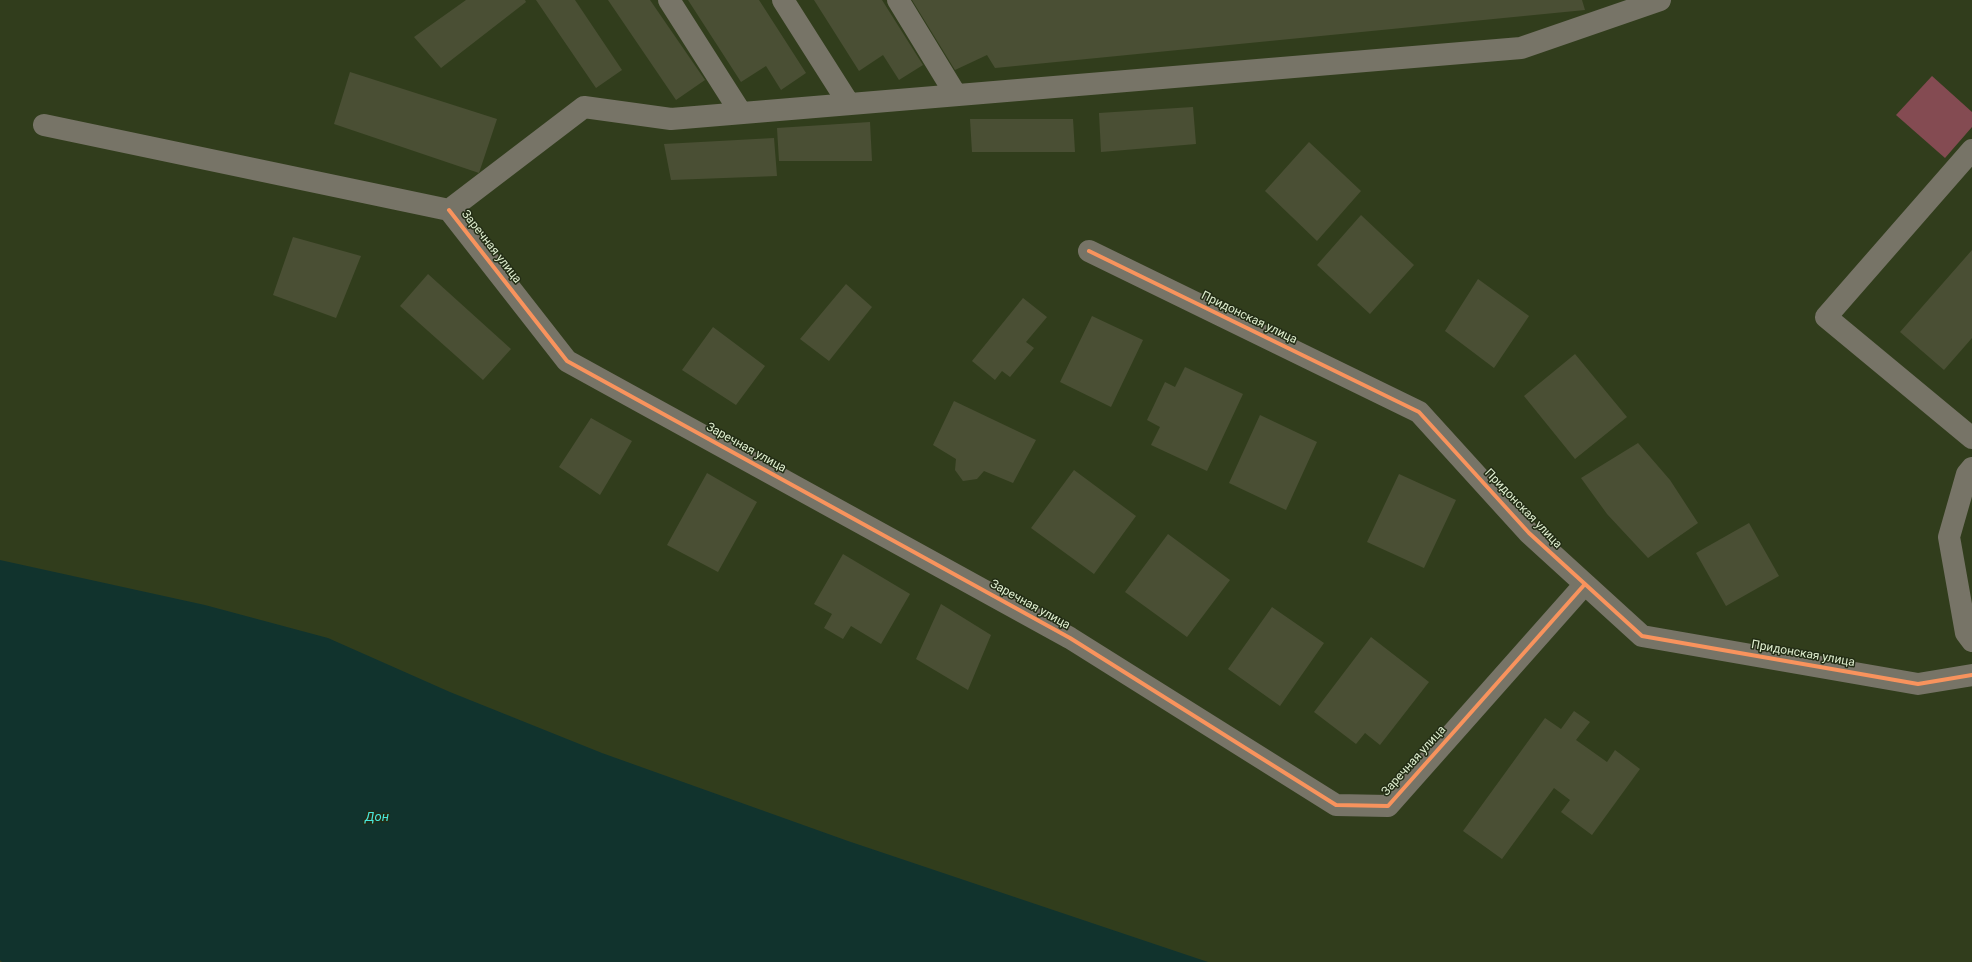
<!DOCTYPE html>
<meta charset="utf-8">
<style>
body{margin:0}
canvas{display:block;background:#313d1c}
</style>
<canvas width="1972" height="962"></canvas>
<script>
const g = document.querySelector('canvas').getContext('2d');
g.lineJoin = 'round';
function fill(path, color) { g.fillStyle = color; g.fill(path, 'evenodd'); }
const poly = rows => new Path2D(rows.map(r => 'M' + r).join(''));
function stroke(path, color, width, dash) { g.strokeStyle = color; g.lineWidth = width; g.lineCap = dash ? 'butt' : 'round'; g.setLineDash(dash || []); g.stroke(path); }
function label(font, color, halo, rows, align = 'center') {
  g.font = font + ' Roboto,sans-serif'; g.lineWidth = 3; g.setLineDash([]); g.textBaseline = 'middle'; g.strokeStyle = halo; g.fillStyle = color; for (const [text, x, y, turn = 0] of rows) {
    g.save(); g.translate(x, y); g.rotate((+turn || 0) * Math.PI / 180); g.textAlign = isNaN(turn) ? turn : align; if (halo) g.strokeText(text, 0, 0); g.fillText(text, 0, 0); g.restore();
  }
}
fill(poly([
 [1932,76,1972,112,1972,127,1945,158,1896,115]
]), '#844b52');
fill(poly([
 [0,560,205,605,328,638,450,692,602,753,848,841,1208,962,2,962,0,960]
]), '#11332d');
fill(poly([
 [466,0,525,0,526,2,441,68,414,37],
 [536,0,575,0,622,70,596,88],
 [608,0,650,0,705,80,676,100],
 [688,0,759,0,806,73,781,90,766,66,741,82],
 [814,0,882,0,923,65,899,80,883,55,859,71],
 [912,0,1582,0,1585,10,995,68,987,55,955,70],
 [350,72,497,119,479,173,334,124],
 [1193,107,1196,144,1101,152,1099,113],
 [970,119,1073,119,1075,152,972,152],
 [870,122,872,161,779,161,777,128],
 [774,138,777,176,671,180,664,144],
 [1309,142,1361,191,1317,241,1265,191],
 [1361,215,1414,265,1370,314,1317,265],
 [293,237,361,256,336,318,273,295],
 [1972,250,1972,338,1944,370,1900,332],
 [428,274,511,349,483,380,400,306],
 [1478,279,1529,316,1494,368,1445,331],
 [846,284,872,307,829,361,800,339],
 [1023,298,1047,317,1026,342,1034,348,1010,377,1002,371,995,380,972,361],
 [1092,316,1143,340,1111,407,1060,382],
 [713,327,765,366,736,405,682,370],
 [1575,354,1627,417,1575,459,1524,396],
 [1185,367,1243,394,1207,471,1151,445,1160,427,1147,420,1165,382,1175,387],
 [954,401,1036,440,1013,483,984,471,977,479,963,481,955,470,956,459,933,445],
 [1260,415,1317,442,1286,510,1229,483],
 [591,418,632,441,600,495,559,467],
 [1638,443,1670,480,1698,523,1648,558,1607,514,1581,478],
 [1074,470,1136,516,1094,574,1031,528],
 [707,473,757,502,718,572,667,545],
 [1399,474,1456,500,1424,568,1367,542],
 [1749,523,1779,576,1726,606,1696,553],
 [1168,534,1230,580,1187,637,1125,592],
 [843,554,910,594,881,644,851,626,843,639,824,628,832,614,814,604],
 [941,604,991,635,968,690,916,659],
 [1272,607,1324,643,1280,706,1228,669],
 [1371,637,1429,682,1380,745,1365,733,1356,744,1314,712],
 [1574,711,1590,722,1576,740,1607,762,1615,750,1640,769,1592,835,1561,812,1570,800,1554,788,1502,859,1463,831,1545,718,1561,729]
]), '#4a4f34');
stroke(poly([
 [669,0,741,113],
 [783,0,849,104],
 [898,0,956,95],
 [44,125,449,210,584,107,671,119,1521,48,1660,0],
 [1972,150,1826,317,1972,438],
 [449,210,567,361,1070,638,1336,805,1388,806,1585,584],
 [1089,251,1419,412,1529,533,1642,636,1918,684,1972,675],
 [1972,468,1967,474,1949,537,1966,633,1972,641]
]), '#777467', 22);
stroke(poly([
 [449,210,567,361,1070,638,1336,805,1388,806,1585,584],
 [1089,251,1419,412,1529,533,1642,636,1918,684,1972,675]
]), '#f8935d', 4);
label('12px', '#dfeecf', '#232d15', [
 ["Заречная улица",491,247,52],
 ["Придонская улица",1249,318,26],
 ["Заречная улица",746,448,29],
 ["Придонская улица",1523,509,46],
 ["Заречная улица",1030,605,29],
 ["Придонская улица",1803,654,10],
 ["Заречная улица",1414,761,-48]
]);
label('italic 13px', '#49e8dc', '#232d15', [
 ["Дон",377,818]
]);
</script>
